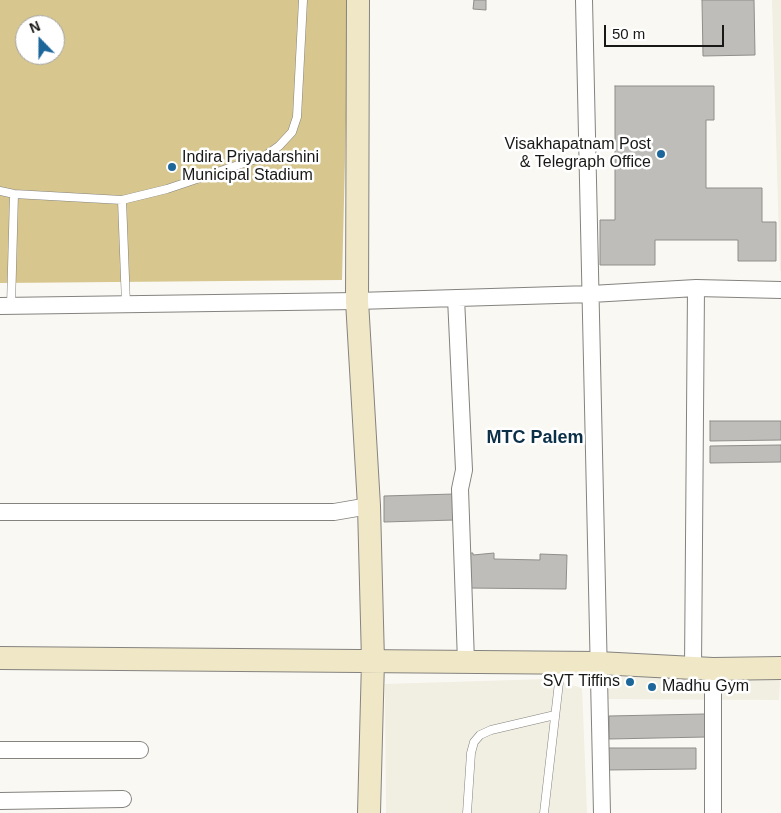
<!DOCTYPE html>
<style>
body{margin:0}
#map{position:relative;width:781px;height:813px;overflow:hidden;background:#f9f8f3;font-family:Arial,sans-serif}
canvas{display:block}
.north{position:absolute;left:15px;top:15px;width:50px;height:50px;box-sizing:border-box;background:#fff;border:1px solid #a3a3a2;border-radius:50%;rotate:338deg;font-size:14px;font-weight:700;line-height:20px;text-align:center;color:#181816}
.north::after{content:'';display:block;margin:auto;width:18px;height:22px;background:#1c669a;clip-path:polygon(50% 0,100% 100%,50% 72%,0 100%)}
.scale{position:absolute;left:604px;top:25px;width:120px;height:22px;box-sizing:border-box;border:2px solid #181816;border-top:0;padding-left:6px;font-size:15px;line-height:18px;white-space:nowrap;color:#181816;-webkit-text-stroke:4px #fff;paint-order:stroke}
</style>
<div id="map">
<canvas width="781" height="813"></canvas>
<div class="north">N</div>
<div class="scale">50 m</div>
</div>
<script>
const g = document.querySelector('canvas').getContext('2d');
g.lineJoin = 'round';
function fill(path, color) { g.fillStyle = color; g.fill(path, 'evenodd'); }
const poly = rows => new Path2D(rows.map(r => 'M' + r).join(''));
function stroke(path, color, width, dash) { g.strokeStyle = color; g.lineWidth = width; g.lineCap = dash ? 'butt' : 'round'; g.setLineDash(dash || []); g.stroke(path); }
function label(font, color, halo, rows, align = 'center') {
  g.font = font + ' Arial,sans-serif'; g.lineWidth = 5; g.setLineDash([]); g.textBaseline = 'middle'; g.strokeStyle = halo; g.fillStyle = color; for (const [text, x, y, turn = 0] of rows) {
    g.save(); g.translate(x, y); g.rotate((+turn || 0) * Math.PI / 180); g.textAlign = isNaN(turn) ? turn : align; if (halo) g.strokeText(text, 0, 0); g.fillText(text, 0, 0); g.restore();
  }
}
fill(poly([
 [772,0,781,0,781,271,780,271],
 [604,677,780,678,779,700,604,699],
 [548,679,582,688,587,813,386,813,385,684]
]), '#f1eee2');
fill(poly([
 [0,0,349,0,342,280,0,283],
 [25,25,55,25,55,55,25,55]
]), '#d7c68d');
const building = poly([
 [474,0,486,0,486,10,473,9,474,0],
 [702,0,754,0,755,55,703,56,702,0],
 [615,86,714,86,714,120,706,120,706,188,762,188,762,222,776,222,776,261,738,261,738,240,655,240,655,265,600,265,600,220,615,220,615,86],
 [710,421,781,421,781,440,710,441,710,421],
 [781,445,781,462,710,463,710,446,781,445],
 [454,494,455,520,384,522,384,496,454,494],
 [468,553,473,553,473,555,494,553,494,559,540,560,540,554,567,555,566,589,467,588,468,553],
 [705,714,706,737,609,739,609,716,705,714],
 [606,748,696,748,696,769,606,770,606,748]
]);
fill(building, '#bebdb9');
stroke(building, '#8f8e8a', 1);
const lane = poly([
 [0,191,14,194,122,200,167,189,265,156,279,146,292,132,297,117,303,0],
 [122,200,126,304],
 [11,306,14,194],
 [467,813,471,753,474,742,480,735,491,730,555,715],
 [544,813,561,665]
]);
const street = poly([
 [584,0,602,813],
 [456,298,464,470,460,489,466,662],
 [0,306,357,301,591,294,696,288,781,290],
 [0,512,334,512,369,506],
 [693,668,696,288],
 [713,669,713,813],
 [0,750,140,750],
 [0,801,123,799]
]);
const secondary = poly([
 [358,0,357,301,369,506,373,661,369,813],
 [0,658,598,663,713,669,781,668]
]);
stroke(lane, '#84837f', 9);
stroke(street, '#84837f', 18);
stroke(secondary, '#84837f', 24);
stroke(lane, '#fff', 8);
stroke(street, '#fff', 16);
stroke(secondary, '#f0e7c7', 22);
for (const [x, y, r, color] of [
 [661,154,5,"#1c669a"],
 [172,167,5,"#1c669a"],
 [630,682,5,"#1c669a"],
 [652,687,5,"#1c669a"]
]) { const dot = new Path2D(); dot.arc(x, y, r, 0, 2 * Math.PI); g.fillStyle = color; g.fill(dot); stroke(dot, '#fff', 2); }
label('16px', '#181816', '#fff', [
 ["Visakhapatnam Post",651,145],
 ["& Telegraph Office",651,163],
 ["Indira Priyadarshini",182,158,"left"],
 ["Municipal Stadium",182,176,"left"],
 ["SVT Tiffins",620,682],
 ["Madhu Gym",662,687,"left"]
], 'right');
label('bold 18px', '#0c2f48', '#fff', [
 ["MTC Palem",535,438]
]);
</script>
